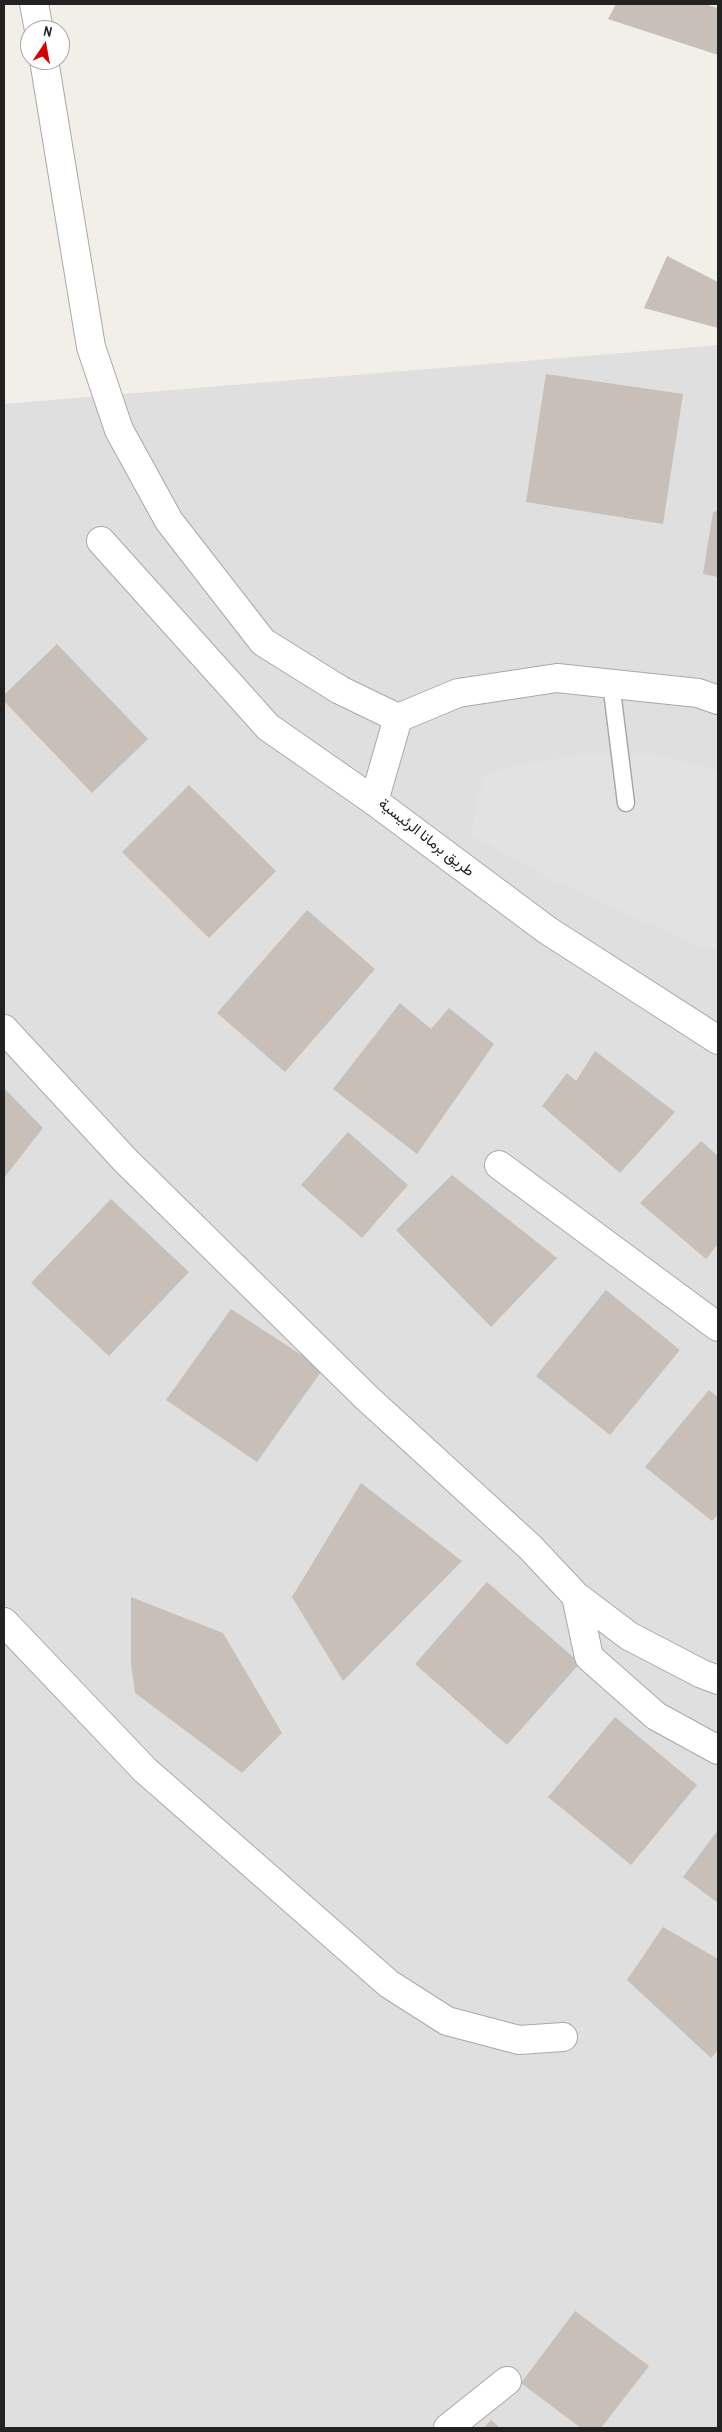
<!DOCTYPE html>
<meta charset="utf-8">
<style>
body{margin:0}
#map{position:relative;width:722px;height:2432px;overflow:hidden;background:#f2efe9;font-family:"Archivo Narrow",sans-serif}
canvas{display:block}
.frame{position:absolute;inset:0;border:5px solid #222;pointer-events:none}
.north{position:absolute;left:20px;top:20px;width:50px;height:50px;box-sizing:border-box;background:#fff;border:1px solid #a7a7a7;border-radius:50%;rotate:12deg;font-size:14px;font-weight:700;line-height:20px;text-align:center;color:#222}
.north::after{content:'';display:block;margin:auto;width:18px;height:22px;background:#d40000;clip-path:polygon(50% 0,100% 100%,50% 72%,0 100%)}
</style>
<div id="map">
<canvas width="722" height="2432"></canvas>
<div class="frame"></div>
<div class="north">N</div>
</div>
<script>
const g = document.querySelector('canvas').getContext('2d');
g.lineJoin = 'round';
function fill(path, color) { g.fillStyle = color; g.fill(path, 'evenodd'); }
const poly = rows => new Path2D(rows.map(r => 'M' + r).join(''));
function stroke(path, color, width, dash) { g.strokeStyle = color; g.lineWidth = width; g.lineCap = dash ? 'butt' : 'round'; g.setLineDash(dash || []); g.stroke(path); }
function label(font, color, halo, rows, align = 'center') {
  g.font = font + ' "Archivo Narrow",Vazirmatn,sans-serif'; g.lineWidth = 4.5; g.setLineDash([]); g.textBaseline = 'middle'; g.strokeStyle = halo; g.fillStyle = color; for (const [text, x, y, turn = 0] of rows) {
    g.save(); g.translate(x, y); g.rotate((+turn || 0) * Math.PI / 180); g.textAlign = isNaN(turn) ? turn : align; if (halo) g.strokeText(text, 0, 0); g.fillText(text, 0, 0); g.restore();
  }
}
fill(poly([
 [718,345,718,2428,4,2428,4,404]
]), '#e0dfdf');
fill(poly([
 [592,753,652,754,718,771,718,948,703,948,549,878,470,834,484,775,508,767]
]), '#e2e2e2');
fill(poly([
 [616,4,704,4,718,8,718,55,608,19],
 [667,256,718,282,718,328,644,308],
 [546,374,683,394,663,524,526,502],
 [718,511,718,577,703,574,713,512],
 [57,644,148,739,92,793,4,701,4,695],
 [189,785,276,871,209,938,122,852],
 [307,910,375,969,285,1072,217,1013],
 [400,1003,431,1029,449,1008,494,1044,417,1154,333,1089],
 [595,1051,675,1112,620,1173,542,1106,567,1073,576,1081],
 [4,1088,43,1128,4,1178],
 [348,1132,408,1185,362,1238,301,1185],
 [701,1141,718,1156,718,1244,706,1259,640,1203],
 [452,1175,557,1258,491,1327,396,1230],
 [111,1199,189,1272,109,1356,31,1283],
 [606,1290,680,1350,610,1435,536,1376],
 [231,1309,323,1369,257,1462,166,1400],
 [709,1390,718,1397,718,1514,712,1521,645,1467],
 [361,1483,462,1561,343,1681,292,1597],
 [487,1582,580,1663,507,1745,415,1664],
 [131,1597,223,1633,282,1733,242,1773,135,1693,131,1663],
 [615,1717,697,1785,631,1865,548,1797],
 [718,1830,718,1903,683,1877],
 [663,1927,718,1959,718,2050,711,2058,627,1980],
 [575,2311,649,2366,601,2428,581,2428,521,2383],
 [491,2420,500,2428,484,2428]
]), '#c7bfb8');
const service = poly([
 [611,683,626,803]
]);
const minor = poly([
 [34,4,39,30],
 [44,60,91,347,119,430,169,521,263,642,340,690,398,718],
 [101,541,268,727,374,801],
 [4,1029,125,1160,367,1398,530,1547,576,1596,629,1636,702,1674,718,1680],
 [499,1165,718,1327],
 [576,1596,589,1657,656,1716,718,1750],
 [4,1622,145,1770,389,1984,447,2021,519,2040,563,2037],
 [448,2428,507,2381]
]);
const tertiary = poly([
 [718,700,698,693,557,678,458,693,398,718,374,801,547,930,718,1040]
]);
stroke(service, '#a9a9a9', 19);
stroke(minor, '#a9a9a9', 30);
stroke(tertiary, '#a9a9a9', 30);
stroke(service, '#fff', 16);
stroke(minor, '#fff', 28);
stroke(tertiary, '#fff', 28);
label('15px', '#222', '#fff', [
 ["طريق برمانا الرئيسية",426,838,38]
]);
</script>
